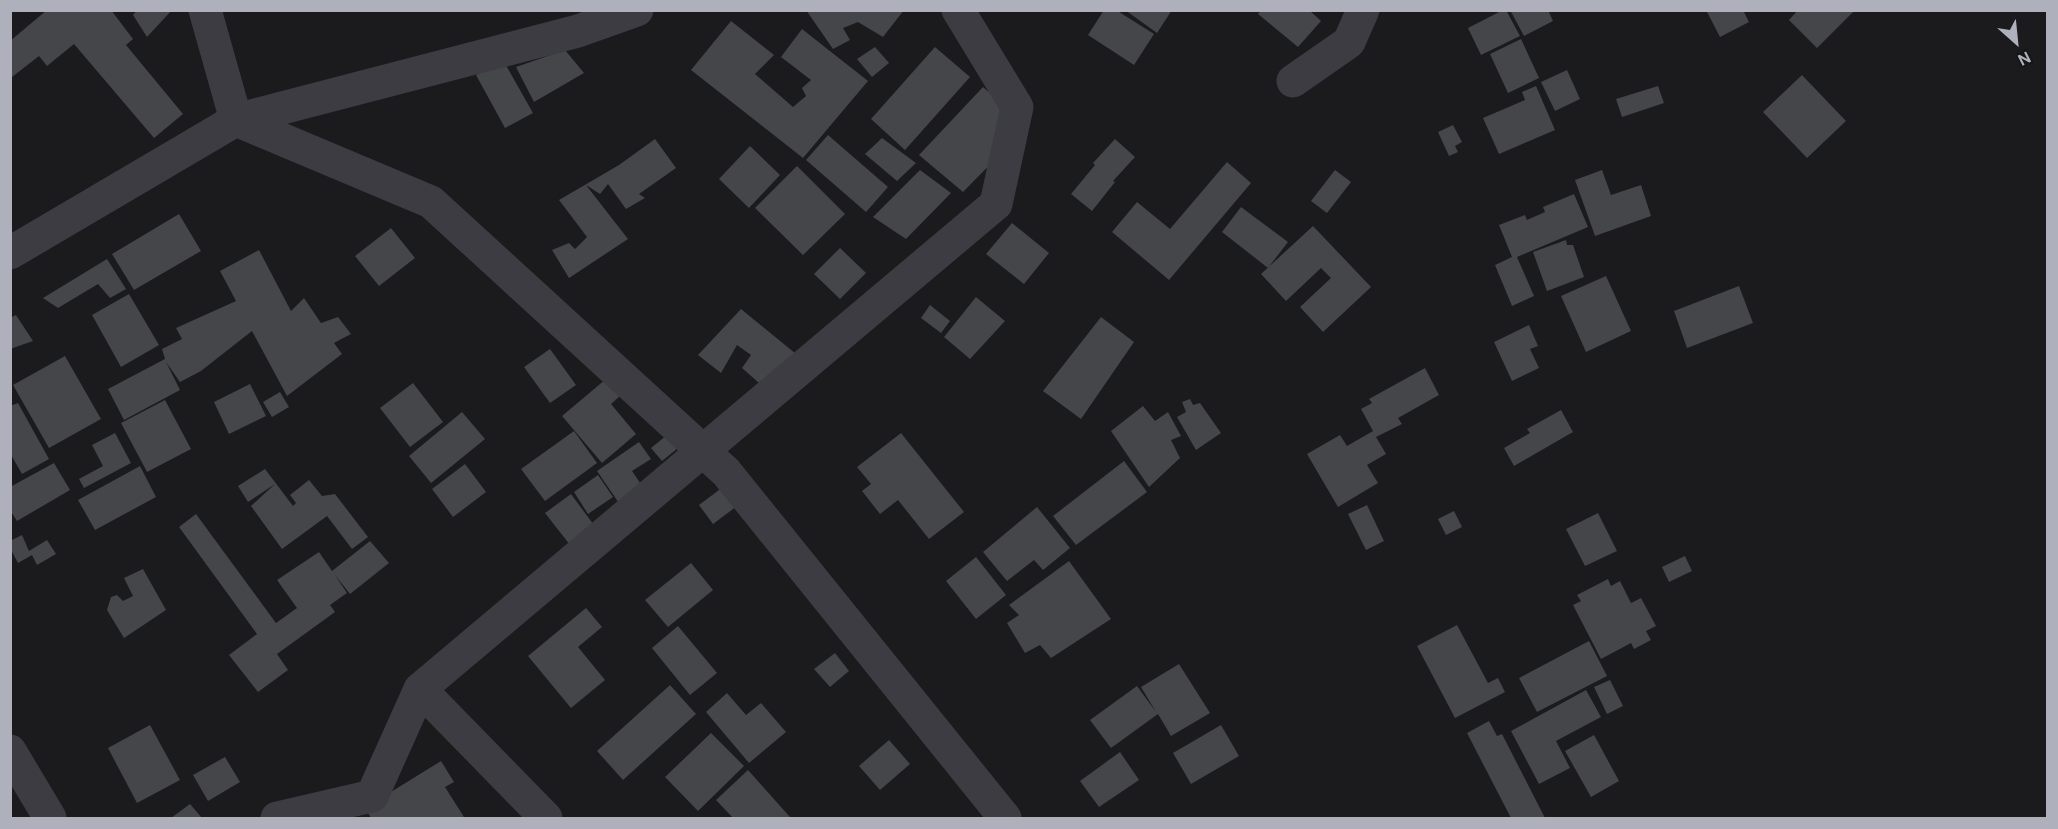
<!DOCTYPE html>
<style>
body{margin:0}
#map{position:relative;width:2058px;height:829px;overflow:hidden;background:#1b1a1d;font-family:"DM Sans",sans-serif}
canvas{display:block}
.frame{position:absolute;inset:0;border:12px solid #aeb1bc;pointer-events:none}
.north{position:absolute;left:1986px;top:12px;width:60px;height:60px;-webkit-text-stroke:4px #161518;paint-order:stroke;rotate:153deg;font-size:16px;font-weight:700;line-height:24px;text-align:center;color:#aeb1bc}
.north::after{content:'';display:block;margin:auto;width:21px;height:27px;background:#aeb1bc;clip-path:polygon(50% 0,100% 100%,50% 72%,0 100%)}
</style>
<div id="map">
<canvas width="2058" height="829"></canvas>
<div class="frame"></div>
<div class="north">N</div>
</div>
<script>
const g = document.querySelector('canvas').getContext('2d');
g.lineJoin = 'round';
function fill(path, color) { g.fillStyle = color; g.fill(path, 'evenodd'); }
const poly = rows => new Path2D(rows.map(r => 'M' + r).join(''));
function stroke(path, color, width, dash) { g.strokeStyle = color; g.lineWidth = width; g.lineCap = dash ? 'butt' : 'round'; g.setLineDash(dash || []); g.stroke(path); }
fill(poly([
 [47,10,111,10,133,39,126,45,183,114,154,138,74,44,47,66,39,56,12,77,10,41],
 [137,10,172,10,147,37,133,15],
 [806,10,904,10,883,37,858,22,843,28,850,40,833,49],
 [1104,10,1116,10,1154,34,1134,65,1088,35],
 [1125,10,1172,10,1157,33],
 [1261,10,1309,10,1321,21,1298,47,1258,14],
 [1503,10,1506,10,1520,36,1481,55,1468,28],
 [1510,10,1548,10,1553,21,1524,36],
 [1706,10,1743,10,1749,22,1720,37],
 [1798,10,1855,10,1817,48,1789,20],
 [731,21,774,55,755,74,793,107,806,96,802,88,811,80,781,57,802,29,868,81,803,158,691,70],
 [1521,39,1539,78,1508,93,1490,54],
 [875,47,889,63,872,77,857,59],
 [935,47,970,77,905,150,871,119],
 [565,50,584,73,534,102,516,67],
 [503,60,533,113,505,128,476,75],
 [1567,70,1580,99,1555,111,1541,82],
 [1802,75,1846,121,1807,158,1763,112],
 [1536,86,1555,130,1499,154,1483,118,1525,100,1522,92],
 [1658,86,1664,103,1622,117,1616,99],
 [983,87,1028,126,963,192,919,155],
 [1453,125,1462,142,1455,146,1458,152,1449,156,1438,132],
 [828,135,888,187,866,212,806,160],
 [882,138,916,163,897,181,865,154],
 [655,139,676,168,639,194,645,198,626,209,608,184,600,194,586,185,628,239,569,278,552,250,569,243,575,249,587,237,559,200,619,165],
 [1115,139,1135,157,1113,181,1115,182,1092,211,1071,194,1095,165,1093,163],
 [750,146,780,175,749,208,719,179],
 [1227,162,1251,183,1169,280,1112,232,1137,202,1170,229],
 [797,166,845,214,803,255,755,208],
 [920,170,951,193,906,239,873,217],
 [1335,170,1351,182,1327,213,1311,201],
 [1602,170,1611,195,1641,185,1651,216,1595,236,1575,180],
 [1574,194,1588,227,1517,257,1534,296,1512,306,1495,265,1512,257,1499,225,1525,215,1527,220,1545,212,1543,207],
 [1241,207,1288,242,1268,268,1222,232],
 [179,214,201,251,134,290,112,254],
 [1012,223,1049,253,1024,284,986,254],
 [1313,226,1371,287,1323,332,1300,307,1331,278,1321,268,1286,301,1261,274],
 [391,228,415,258,379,286,355,256],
 [1566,240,1567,245,1573,245,1584,277,1547,291,1533,252],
 [840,248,866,273,840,299,814,274],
 [259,250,291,311,304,298,321,323,338,317,351,334,334,343,342,354,287,396,252,331,201,371,180,382,166,362,180,390,124,420,108,389,165,359,162,349,182,339,176,328,236,301,220,271],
 [107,259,126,289,110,298,98,284,58,308,43,298],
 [1606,276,1631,331,1586,352,1561,296],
 [1739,286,1753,323,1687,348,1674,311],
 [129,294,159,345,121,367,92,315],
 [976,297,1005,321,970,359,944,337],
 [930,305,950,321,941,333,921,318],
 [741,309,801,358,767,390,742,368,751,355,737,345,721,373,698,355],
 [16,315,33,341,10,349,10,318],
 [1101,317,1134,342,1081,419,1043,391],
 [1529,325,1538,346,1530,349,1539,368,1512,381,1494,342],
 [550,349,576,385,550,403,524,367],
 [65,356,101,419,49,448,13,385],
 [1425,368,1439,395,1398,418,1402,424,1376,437,1386,454,1367,465,1378,483,1338,507,1307,454,1340,435,1347,446,1373,431,1361,409,1372,403,1369,399],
 [606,379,620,396,611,404,636,434,602,463,562,416],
 [413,383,443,422,410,447,380,408],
 [250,384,266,416,229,434,214,402],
 [280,392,289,407,272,417,263,402],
 [1190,399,1193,405,1200,403,1221,433,1196,450,1177,417,1186,412,1182,402],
 [165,400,191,449,147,472,121,423],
 [18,403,49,459,22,474,10,453,10,406],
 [1143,406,1155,421,1168,412,1181,436,1171,440,1180,458,1149,487,1111,431],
 [1561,410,1573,432,1514,466,1504,448,1530,433,1527,429],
 [462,412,485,439,431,483,409,456],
 [574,431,597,463,545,501,521,469],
 [115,433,131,463,84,488,79,479,103,466,92,445],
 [901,433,964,512,929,539,898,500,880,514,862,491,871,484,857,467],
 [667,435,678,448,662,461,651,448],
 [639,442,651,459,632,471,647,493,623,509,597,471],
 [1124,461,1147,492,1076,545,1053,516],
 [54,463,70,490,17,521,10,510,10,487],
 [465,464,486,492,453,517,432,489],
 [140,466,156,497,95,530,78,500],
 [265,469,293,506,296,503,290,495,309,480,322,496,335,494,368,537,352,549,327,516,282,549,251,506,275,484,248,502,238,486],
 [598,475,613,497,588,514,574,492],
 [727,484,741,503,713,524,699,505],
 [571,494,599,532,574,550,545,513],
 [1367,505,1384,541,1366,550,1348,514],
 [1037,507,1070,548,1043,570,1034,560,1007,581,983,552],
 [1454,511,1462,527,1446,535,1438,519],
 [1598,513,1617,551,1585,566,1566,529],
 [196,514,276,623,297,608,277,580,319,552,332,571,370,541,389,563,350,594,335,575,347,593,330,605,335,612,277,654,288,670,258,692,229,655,257,634,179,527],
 [22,535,29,551,47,540,56,554,37,565,32,555,18,563,10,548,10,541],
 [1685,556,1692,571,1669,582,1662,567],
 [976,557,1006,595,976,619,946,581],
 [1069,561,1111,619,1051,658,1040,645,1025,653,1007,623,1019,615,1009,605],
 [691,563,713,590,668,627,645,600],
 [143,569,166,610,124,638,107,610,111,597,117,595,123,601,133,596,124,578],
 [1608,579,1611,586,1620,581,1631,603,1641,598,1656,626,1646,631,1651,640,1634,649,1631,643,1601,659,1573,605,1581,601,1577,595],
 [586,608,602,627,578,647,605,680,571,708,528,656],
 [1457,625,1488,683,1498,678,1505,692,1455,718,1417,646],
 [678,626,717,673,690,695,652,648],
 [1589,641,1607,676,1537,712,1519,678],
 [835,653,849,671,830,687,814,669],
 [1179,664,1210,713,1171,736,1158,714,1111,748,1090,720,1137,686,1156,712,1141,687],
 [1610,680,1623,706,1607,714,1594,687],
 [670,685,696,714,623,780,597,751],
 [1586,690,1601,717,1556,741,1570,768,1539,784,1511,731],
 [727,693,746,715,761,703,786,732,749,763,706,712],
 [1489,721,1497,736,1502,734,1545,818,1511,818,1467,733],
 [150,725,180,780,137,803,108,748],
 [1221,725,1239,756,1191,784,1173,753],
 [711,733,744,766,698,811,665,777],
 [1594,735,1619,781,1591,797,1565,751],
 [889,740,910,764,880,790,859,766],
 [1120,752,1139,780,1099,807,1080,781],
 [225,757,240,782,208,801,193,775],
 [441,761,454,782,445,787,464,817,371,818,365,808],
 [748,770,790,817,789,818,733,818,716,800],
 [190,804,202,818,171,818]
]), '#45464a');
stroke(poly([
 [205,10,236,120,431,202,726,472,1005,818],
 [1293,81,1349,42,1363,10],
 [10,253,236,120,578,31,637,10],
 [420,689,546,818],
 [10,751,50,818],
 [277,818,372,796,420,689,996,204,1017,107,958,10]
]), '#3c3c42', 33);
</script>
